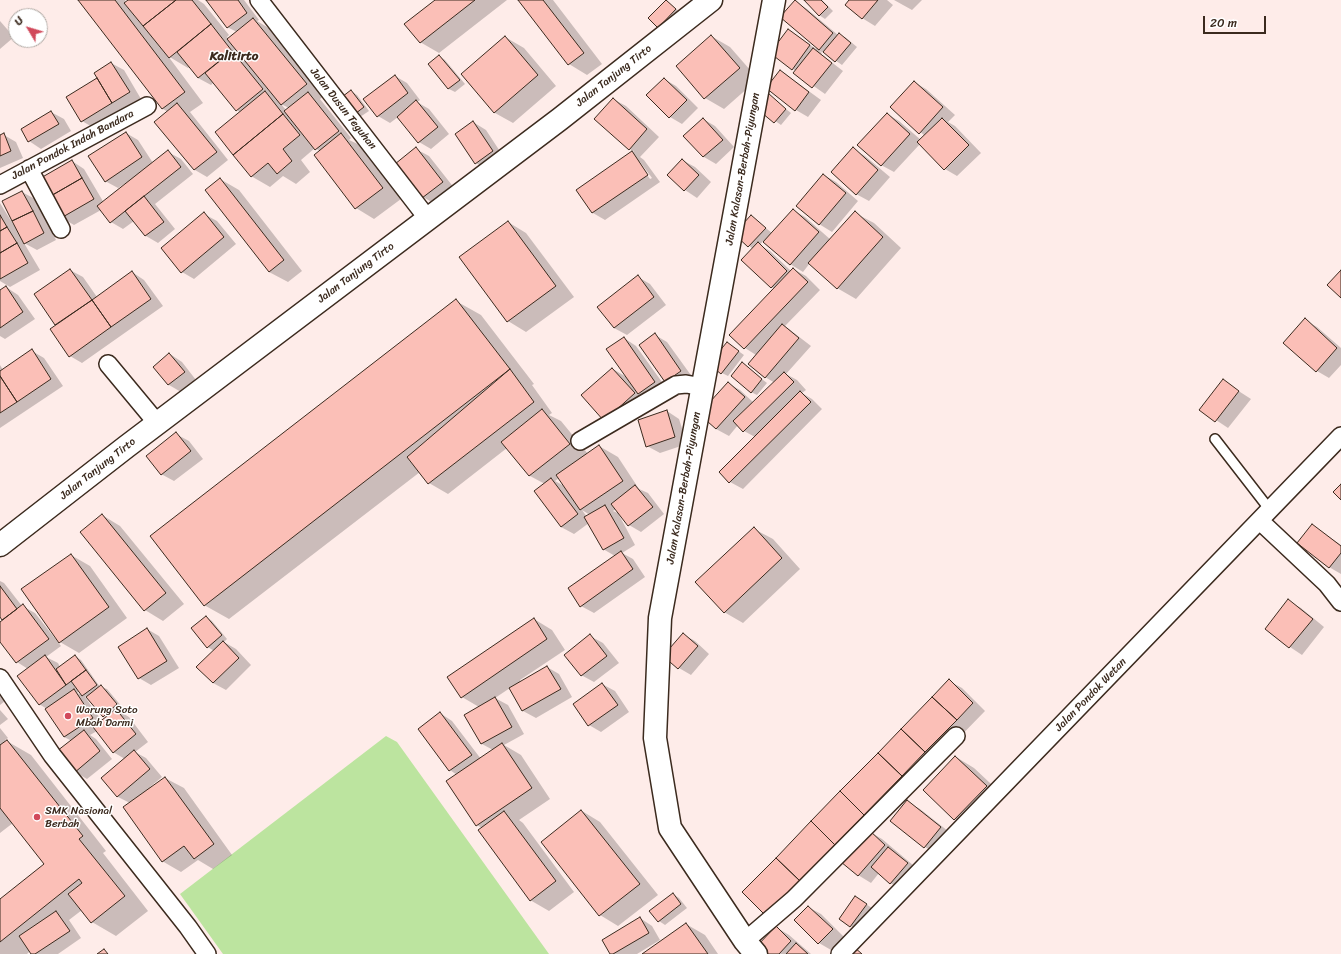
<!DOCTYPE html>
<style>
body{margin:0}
#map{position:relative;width:1341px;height:954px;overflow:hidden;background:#feece9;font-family:Sriracha,sans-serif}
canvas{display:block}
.north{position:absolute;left:8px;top:8px;width:40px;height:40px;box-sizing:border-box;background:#fff;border:1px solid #b1aaa5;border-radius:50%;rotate:308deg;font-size:11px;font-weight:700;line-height:16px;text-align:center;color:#3b2a1e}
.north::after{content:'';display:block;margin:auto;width:14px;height:18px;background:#d1495b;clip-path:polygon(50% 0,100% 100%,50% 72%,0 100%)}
.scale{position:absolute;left:1203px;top:16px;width:63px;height:18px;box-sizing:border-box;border:2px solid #3b2a1e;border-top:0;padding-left:5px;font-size:12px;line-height:14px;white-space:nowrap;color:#3b2a1e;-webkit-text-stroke:3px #fff;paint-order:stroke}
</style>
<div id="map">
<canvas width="1341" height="954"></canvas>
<div class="north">U</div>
<div class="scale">20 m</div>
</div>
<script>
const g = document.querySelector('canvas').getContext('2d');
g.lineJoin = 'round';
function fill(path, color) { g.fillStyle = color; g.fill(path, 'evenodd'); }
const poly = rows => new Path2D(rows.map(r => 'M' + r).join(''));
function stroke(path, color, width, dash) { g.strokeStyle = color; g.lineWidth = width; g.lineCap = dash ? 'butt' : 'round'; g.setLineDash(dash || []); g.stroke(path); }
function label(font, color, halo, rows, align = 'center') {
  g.font = font + ' Sriracha,sans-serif'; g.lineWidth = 3; g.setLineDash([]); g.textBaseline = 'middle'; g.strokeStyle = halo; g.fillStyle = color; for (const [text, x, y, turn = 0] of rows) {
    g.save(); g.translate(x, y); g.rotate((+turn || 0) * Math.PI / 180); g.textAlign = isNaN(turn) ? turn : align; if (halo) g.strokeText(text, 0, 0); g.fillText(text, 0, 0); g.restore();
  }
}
fill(poly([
 [386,736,397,742,549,954,223,954,180,894]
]), '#bce49f');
fill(poly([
 [79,0,125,0,126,2,128,0,198,0,204,4,229,35,227,37,229,39,237,32,227,27,209,2,205,0,244,0,259,20,257,21,272,30,325,95,320,99,351,138,349,140,360,145,401,199,374,219,356,208,320,151,315,148,301,160,310,172,296,184,283,176,270,187,251,176,240,113,214,82,211,85,198,78,190,67,188,68,168,56,203,103,190,112,228,160,207,177,195,170,156,122,168,112,163,109],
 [281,104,289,108,286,110],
 [436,0,507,0,439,53,420,42],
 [519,0,553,0,602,64,587,75,569,64],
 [805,0,822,0,833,11,825,19,819,15],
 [850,0,887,0,893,5,875,26,862,18],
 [894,0,922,0,912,10],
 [667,1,681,13,664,30,649,18],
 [795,2,807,9,838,35,845,37,857,47,842,65,825,53,819,51,822,53,821,54,843,71,825,94,795,73,796,71,793,69,788,30,816,49,817,47],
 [0,21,14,37,0,49],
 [711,36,730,47,758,79,724,109,705,98],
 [505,37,524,48,556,86,513,123,495,113,462,74],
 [439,56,445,60,465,84,455,92,449,89,429,64],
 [111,63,124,70,141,99,94,128,82,121,98,78],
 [781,71,821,100,808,117,796,110],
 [395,76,407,83,420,100,417,102,429,109,449,134,431,149,419,142,398,117,390,123,378,116],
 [664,79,676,86,698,108,682,124,670,117,648,95],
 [914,82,926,89,955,115,948,122,955,126,981,153,957,176,945,169,920,144,894,172,881,165,887,114,899,121,921,140,925,136,892,107],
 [351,91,357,95,369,111,357,119],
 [768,95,791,113,781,125,757,108],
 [613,99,626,106,659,137,640,157,644,160,660,182,605,220,593,213,577,190,634,151,629,149],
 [638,162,640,162,652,178,650,179],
 [51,112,64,119,71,131,41,149,29,141,22,129],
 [703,119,715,126,734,147,716,164,704,157,685,136],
 [473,122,486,130,505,159,488,170,476,163],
 [126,133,138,140,153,163,168,152,181,159,193,174,155,204,175,229,158,243,146,236,134,221,123,229,111,222,101,210,74,225,62,218,72,161,84,169,104,203,130,182,129,181,118,188,105,181],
 [4,135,16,142,23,158,0,168,0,136],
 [416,149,429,156,455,189,435,204,423,197],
 [853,149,865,156,890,177,869,201,856,194],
 [682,160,695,167,711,182,697,198,685,190,668,175],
 [824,175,836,182,858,201,832,232,819,224],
 [220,179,239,190,302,271,288,282,269,272],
 [22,192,35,199,56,240,37,250,24,243,40,270,10,287,0,281,0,203,13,224],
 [793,210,805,217,831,240,855,213,874,223,901,248,856,299,837,288,810,263,803,272,790,264,763,241,760,245,770,251,791,271,793,269,806,276,820,290,785,326,811,346,786,374,797,380,806,390,802,393,812,399,822,409,743,489,730,482,720,472,755,437,744,431,738,425,729,436,716,429,728,383,740,390,754,403,775,383,765,377,756,355,745,348,731,335,774,289,743,260,753,249,736,234,752,217,772,233],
 [204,214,217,221,236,244,194,279,182,272],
 [508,222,526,233,574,297,526,332,508,321],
 [70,270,83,277,97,297,132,272,144,280,163,306,82,363,70,356,57,325,36,294],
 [638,277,650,284,666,305,627,335,614,328,599,307],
 [6,287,18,295,35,319,5,339,0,336,0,292],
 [456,301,481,315,534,384,532,385,552,413,549,415,561,421,588,454,599,446,618,457,639,489,648,493,664,514,641,532,629,525,616,509,613,511,618,513,635,545,622,553,633,559,645,577,594,613,581,606,615,556,603,549,589,523,574,534,561,527,545,484,530,476,507,448,448,494,429,483,420,472,229,619,204,605],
 [559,478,566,487,555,481],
 [582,510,590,515,587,517],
 [1305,320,1317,327,1341,348,1341,365,1329,378,1317,371,1285,343],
 [655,335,667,342,693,378,666,381],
 [624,338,636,346,667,389,617,427,613,369,628,378],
 [727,343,744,355,728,376,722,373],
 [32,351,44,358,63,386,0,428,0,365,3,370],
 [170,354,182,362,196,380,181,392,169,385,155,367],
 [742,364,767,383,757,395,751,392],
 [1223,381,1251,399,1228,428,1201,410],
 [667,411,679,419,687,444,660,453,647,446],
 [176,434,189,441,203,459,174,481,161,474],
 [102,515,120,526,184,604,163,621,145,610,81,532],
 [1312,525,1341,545,1341,574,1329,567],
 [754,529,773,539,800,569,743,623,724,612],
 [71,555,90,566,127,618,79,653,60,642],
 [0,581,4,583,22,606,35,613,61,646,46,657,58,663,60,667,75,656,81,660,100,687,107,689,123,708,119,711,129,717,148,742,135,752,146,758,162,777,150,787,151,788,165,778,184,788,232,855,213,869,198,860,181,872,162,861,130,803,118,797,102,778,125,759,113,752,97,731,90,735,96,739,112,759,87,779,75,772,72,741,64,737,47,709,39,704,28,669,17,662,0,640,0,623,3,620,0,616],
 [80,691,84,696,77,693],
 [87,696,107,718,102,721,85,697],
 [1288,601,1301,608,1324,627,1302,655,1290,647,1266,629],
 [206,617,212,621,227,639,224,642,236,649,251,665,226,690,213,683,198,667,214,651,208,647],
 [534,619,552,630,565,650,520,680,521,682,547,667,559,674,572,697,536,718,523,711,510,688,495,698,508,705,524,734,504,745,521,755,550,799,519,820,523,823,574,892,549,911,530,900,482,828,477,825,457,775,450,770,419,729,440,713,452,721,481,759,493,750,482,744,465,715,479,707,462,697],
 [147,629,159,636,179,668,151,685,139,678],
 [683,634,695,641,709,654,691,675,679,668],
 [590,636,603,643,619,663,594,682,581,675],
 [949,681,962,688,985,711,868,831,882,839,920,871,903,890,890,883,879,873,871,883,858,875,843,861,766,915],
 [602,684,615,691,629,712,601,732,589,725],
 [0,695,5,701,0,705],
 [0,710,8,719,0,725],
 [0,728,8,738,5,740,31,755,106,851,103,853,148,911,116,936,92,922,82,910,69,920,81,938,58,954,32,954,30,951,27,954,0,954,0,900,45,865,13,823,0,833],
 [956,757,974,768,1005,797,973,830,955,819],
 [907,802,920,809,953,835,937,854,925,847,892,821],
 [582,811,600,822,658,895,618,926,600,915],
 [673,894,679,898,687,908,665,925,659,921,651,911],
 [861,901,872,908,857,930,840,919],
 [808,907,821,914,844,937,831,950,819,943],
 [640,918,652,926,660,940,637,954,611,954],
 [686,924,705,935,718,954,644,954],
 [776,927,789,935,811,954,766,954]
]), '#0003');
const building = poly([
 [78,0,115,0,185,92,162,109,78,0],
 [128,0,176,0,143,26,124,3,128,0],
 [176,0,192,0,211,24,169,58,143,26,176,0],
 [206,0,238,0,247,13,227,28,206,0],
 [435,0,475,0,420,43,404,24,435,0],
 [518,0,543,0,584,53,568,65,518,0],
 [666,0,676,9,658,28,648,18,666,0],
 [795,0,833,33,819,50,780,17,795,0],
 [804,0,821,0,828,7,819,16,804,0],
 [849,0,878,0,862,19,845,5,849,0],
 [253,18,307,84,281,105,227,39,253,18],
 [211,24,232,51,198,78,177,52,211,24],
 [788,29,810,45,792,70,770,53,788,29],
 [839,33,851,43,835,62,823,52,839,33],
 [711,35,740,68,704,99,676,66,711,35],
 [505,36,538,75,494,113,461,74,505,36],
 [813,48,832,63,812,88,793,73,813,48],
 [232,51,263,89,236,111,205,73,232,51],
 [439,55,460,80,448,89,428,64,439,55],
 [111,62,130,92,112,103,94,73,111,62],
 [780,70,809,92,795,111,766,88,780,70],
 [395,75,408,93,377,117,363,99,395,75],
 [97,78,112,103,81,122,66,97,97,78],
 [664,78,687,100,669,118,646,95,664,78],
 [914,81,943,107,919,134,890,107,914,81],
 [351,90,364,107,351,117,338,100,351,90],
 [265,91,283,114,233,155,215,132,265,91],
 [308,92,339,131,315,150,284,111,308,92],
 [768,93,786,109,774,123,756,108,768,93],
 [613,98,647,129,629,150,594,119,613,98],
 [416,100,438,127,418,143,397,117,416,100],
 [177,103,217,152,194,170,154,122,177,103],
 [51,111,59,124,28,142,21,129,51,111],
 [887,113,910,134,881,166,857,145,887,113],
 [283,114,300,135,283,149,292,161,277,174,268,163,251,177,233,155,283,114],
 [703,118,723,140,703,157,683,136,703,118],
 [942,118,969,145,944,170,917,142,942,118],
 [473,121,493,151,475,164,455,134,473,121],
 [126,132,142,157,105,182,88,156,126,132],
 [4,133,11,151,0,156,0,135,4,133],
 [341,133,383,188,355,209,314,155,341,133],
 [416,147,443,182,422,198,395,164,416,147],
 [853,147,878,170,856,195,831,172,853,147],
 [168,150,181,167,110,223,97,206,168,150],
 [632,151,648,175,592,213,576,190,632,151],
 [682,159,699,175,684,191,667,175,682,159],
 [72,160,82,178,49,197,39,179,72,160],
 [823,174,846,193,819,225,796,206,823,174],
 [82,178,94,199,61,218,49,197,82,178],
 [220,178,284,260,269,272,205,190,220,178],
 [22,191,33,211,12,221,2,201,22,191],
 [144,196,164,222,145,236,125,211,144,196],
 [793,209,819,232,790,265,763,242,793,209],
 [33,211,44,233,24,244,12,221,33,211],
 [855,211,883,237,837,289,808,263,855,211],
 [204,212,224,237,181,273,161,248,204,212],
 [0,215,7,227,0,231,0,215],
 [751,215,766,228,748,247,734,234,751,215],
 [508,221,556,286,507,322,459,257,508,221],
 [7,227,17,243,0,253,0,231,7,227],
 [758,242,787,271,771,288,741,260,758,242],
 [17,243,28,263,0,279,0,253,17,243],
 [793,268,808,282,744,349,729,335,793,268],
 [70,269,92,300,55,325,34,294,70,269],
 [1341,270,1341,298,1327,285,1341,270],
 [132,271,151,299,111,327,92,300,132,271],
 [638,275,654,297,614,328,597,307,638,275],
 [6,286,23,312,0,328,0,290,6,286],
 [456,299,510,369,204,606,150,536,456,299],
 [92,300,111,327,69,357,50,329,92,300],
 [1305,318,1337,348,1316,372,1283,343,1305,318],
 [782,324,799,338,765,378,748,364,782,324],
 [655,333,681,371,665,382,639,345,655,333],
 [624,337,655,382,638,394,606,349,624,337],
 [727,342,739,351,721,374,709,364,727,342],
 [32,349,51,379,17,402,0,376,0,371,32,349],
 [169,353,185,372,168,385,153,367,169,353],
 [742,362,762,379,751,393,731,376,742,362],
 [612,368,635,393,604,421,581,395,612,368],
 [510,369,534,402,428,484,407,457,510,369],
 [784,372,794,382,743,432,733,421,784,372],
 [0,376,17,402,0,413,0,376],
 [1223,379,1239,391,1215,422,1199,410,1223,379],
 [728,382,745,397,716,429,699,414,728,382],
 [800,391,811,402,729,483,719,472,800,391],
 [542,409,570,444,529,476,501,442,542,409],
 [667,410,675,437,646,447,638,420,667,410],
 [176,432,191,451,161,475,146,456,176,432],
 [599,445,623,481,580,510,556,475,599,445],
 [551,478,578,514,561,527,534,491,551,478],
 [1341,484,1341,500,1333,492,1341,484],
 [635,485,653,507,628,526,611,504,635,485],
 [605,505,624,538,603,550,584,517,605,505],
 [102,514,166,593,144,611,80,532,102,514],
 [1312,524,1341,546,1341,553,1329,568,1297,543,1312,524],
 [754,527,782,558,724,613,695,582,754,527],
 [621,551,633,569,580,607,568,588,621,551],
 [71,554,109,607,59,643,21,589,71,554],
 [0,586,17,609,2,620,0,617,0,586],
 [1288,599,1313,619,1289,648,1265,629,1288,599],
 [23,604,49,639,16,663,0,642,0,622,23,604],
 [206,616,222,635,207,648,191,628,206,616],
 [534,618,547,639,461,698,447,677,534,618],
 [147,628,167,661,138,679,118,647,147,628],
 [683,633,698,646,678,669,663,656,683,633],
 [590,634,607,656,581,676,564,655,590,634],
 [223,641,239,658,213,683,196,667,223,641],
 [45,655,66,685,39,705,17,676,45,655],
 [75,655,86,670,66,685,56,669,75,655],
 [547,666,561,689,522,711,509,688,547,666],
 [86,670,97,685,82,696,71,681,86,670],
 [949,679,973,703,957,720,932,697,949,679],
 [602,683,618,705,588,726,573,704,602,683],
 [101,685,117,704,103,717,86,697,101,685],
 [74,689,93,718,64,737,45,709,74,689],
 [495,697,512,727,481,744,464,715,495,697],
 [932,697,957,720,925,752,901,729,932,697],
 [116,709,136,734,113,753,93,727,116,709],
 [440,712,472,755,449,771,418,729,440,712],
 [901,729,925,752,902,776,878,753,901,729],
 [84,730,100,751,74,773,57,751,84,730],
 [7,740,83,836,79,839,125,896,91,923,68,894,82,883,79,879,0,942,0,899,44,864,0,808,0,745,7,740],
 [502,743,532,788,476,826,446,781,502,743],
 [134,750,150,769,117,797,101,778,134,750],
 [878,753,902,776,864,815,840,791,878,753],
 [955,756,987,786,954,820,923,790,955,756],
 [165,777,214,844,194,859,184,846,162,862,123,807,165,777],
 [840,791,864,815,835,845,811,821,840,791],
 [907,800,941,827,924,848,890,821,907,800],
 [581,810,640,884,599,916,541,842,581,810],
 [504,811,556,881,530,901,478,830,504,811],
 [811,821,835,845,800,881,776,858,811,821],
 [869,830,885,845,858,876,841,862,869,830],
 [888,847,908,863,890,884,871,867,888,847],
 [776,858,800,881,766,916,742,892,776,858],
 [673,893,681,904,658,922,649,911,673,893],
 [855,896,867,904,850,927,839,919,855,896],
 [808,906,833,929,818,944,794,920,808,906],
 [56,911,70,931,35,954,31,954,19,936,56,911],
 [640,917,649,933,613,954,610,954,602,940,640,917],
 [686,923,708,954,642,954,686,923],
 [776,926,791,941,779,954,764,954,756,947,776,926],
 [796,943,808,954,786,954,796,943],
 [854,947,862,954,848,954,854,947],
 [104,949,108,954,97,954,104,949]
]);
fill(building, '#fbbfb7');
stroke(building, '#3b2a1e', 1);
const lane = poly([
 [1215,439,1270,510]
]);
const street = poly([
 [259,0,428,219],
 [29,169,61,229],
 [0,185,147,106],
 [108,364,157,423],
 [580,441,676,385,686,384,703,387],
 [1260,521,1327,584,1341,602],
 [0,678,52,755,188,927,207,954],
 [745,941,794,899,956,736],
 [840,954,1341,436]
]);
const secondary = poly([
 [0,545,126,447,560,119,711,0],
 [756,954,745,941,670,828,655,738,660,618,774,0]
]);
stroke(lane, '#3b2a1e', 12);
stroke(street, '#3b2a1e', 20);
stroke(secondary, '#3b2a1e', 25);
stroke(lane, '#fff', 9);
stroke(street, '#fff', 17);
stroke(secondary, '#fff', 22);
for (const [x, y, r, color] of [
 [68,716,4,"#d1495b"],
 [37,817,4,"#d1495b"]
]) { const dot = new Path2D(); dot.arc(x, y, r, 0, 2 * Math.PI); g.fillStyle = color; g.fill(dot); stroke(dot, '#fff', 1.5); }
label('11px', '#3b2a1e', '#fff', [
 ["Jalan Tanjung Tirto",614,76,-38],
 ["Jalan Dusun Teguhan",343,109,52],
 ["Jalan Pondok Indah Bandara",73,145,-28],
 ["Jalan Kalasan-Berbah-Piyungan",743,169,-80],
 ["Jalan Tanjung Tirto",356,273,-37],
 ["Jalan Tanjung Tirto",98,469,-38],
 ["Jalan Kalasan-Berbah-Piyungan",684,488,-80],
 ["Jalan Pondok Wetan",1091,695,-46]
]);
label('11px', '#3b2a1e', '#fff', [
 ["Warung Soto",76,710],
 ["Mbah Darmi",76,723],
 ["SMK Nasional",45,811],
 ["Berbah",45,824]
], 'left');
label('bold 13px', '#3b2a1e', '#fff', [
 ["Kalitirto",234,57]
]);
</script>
